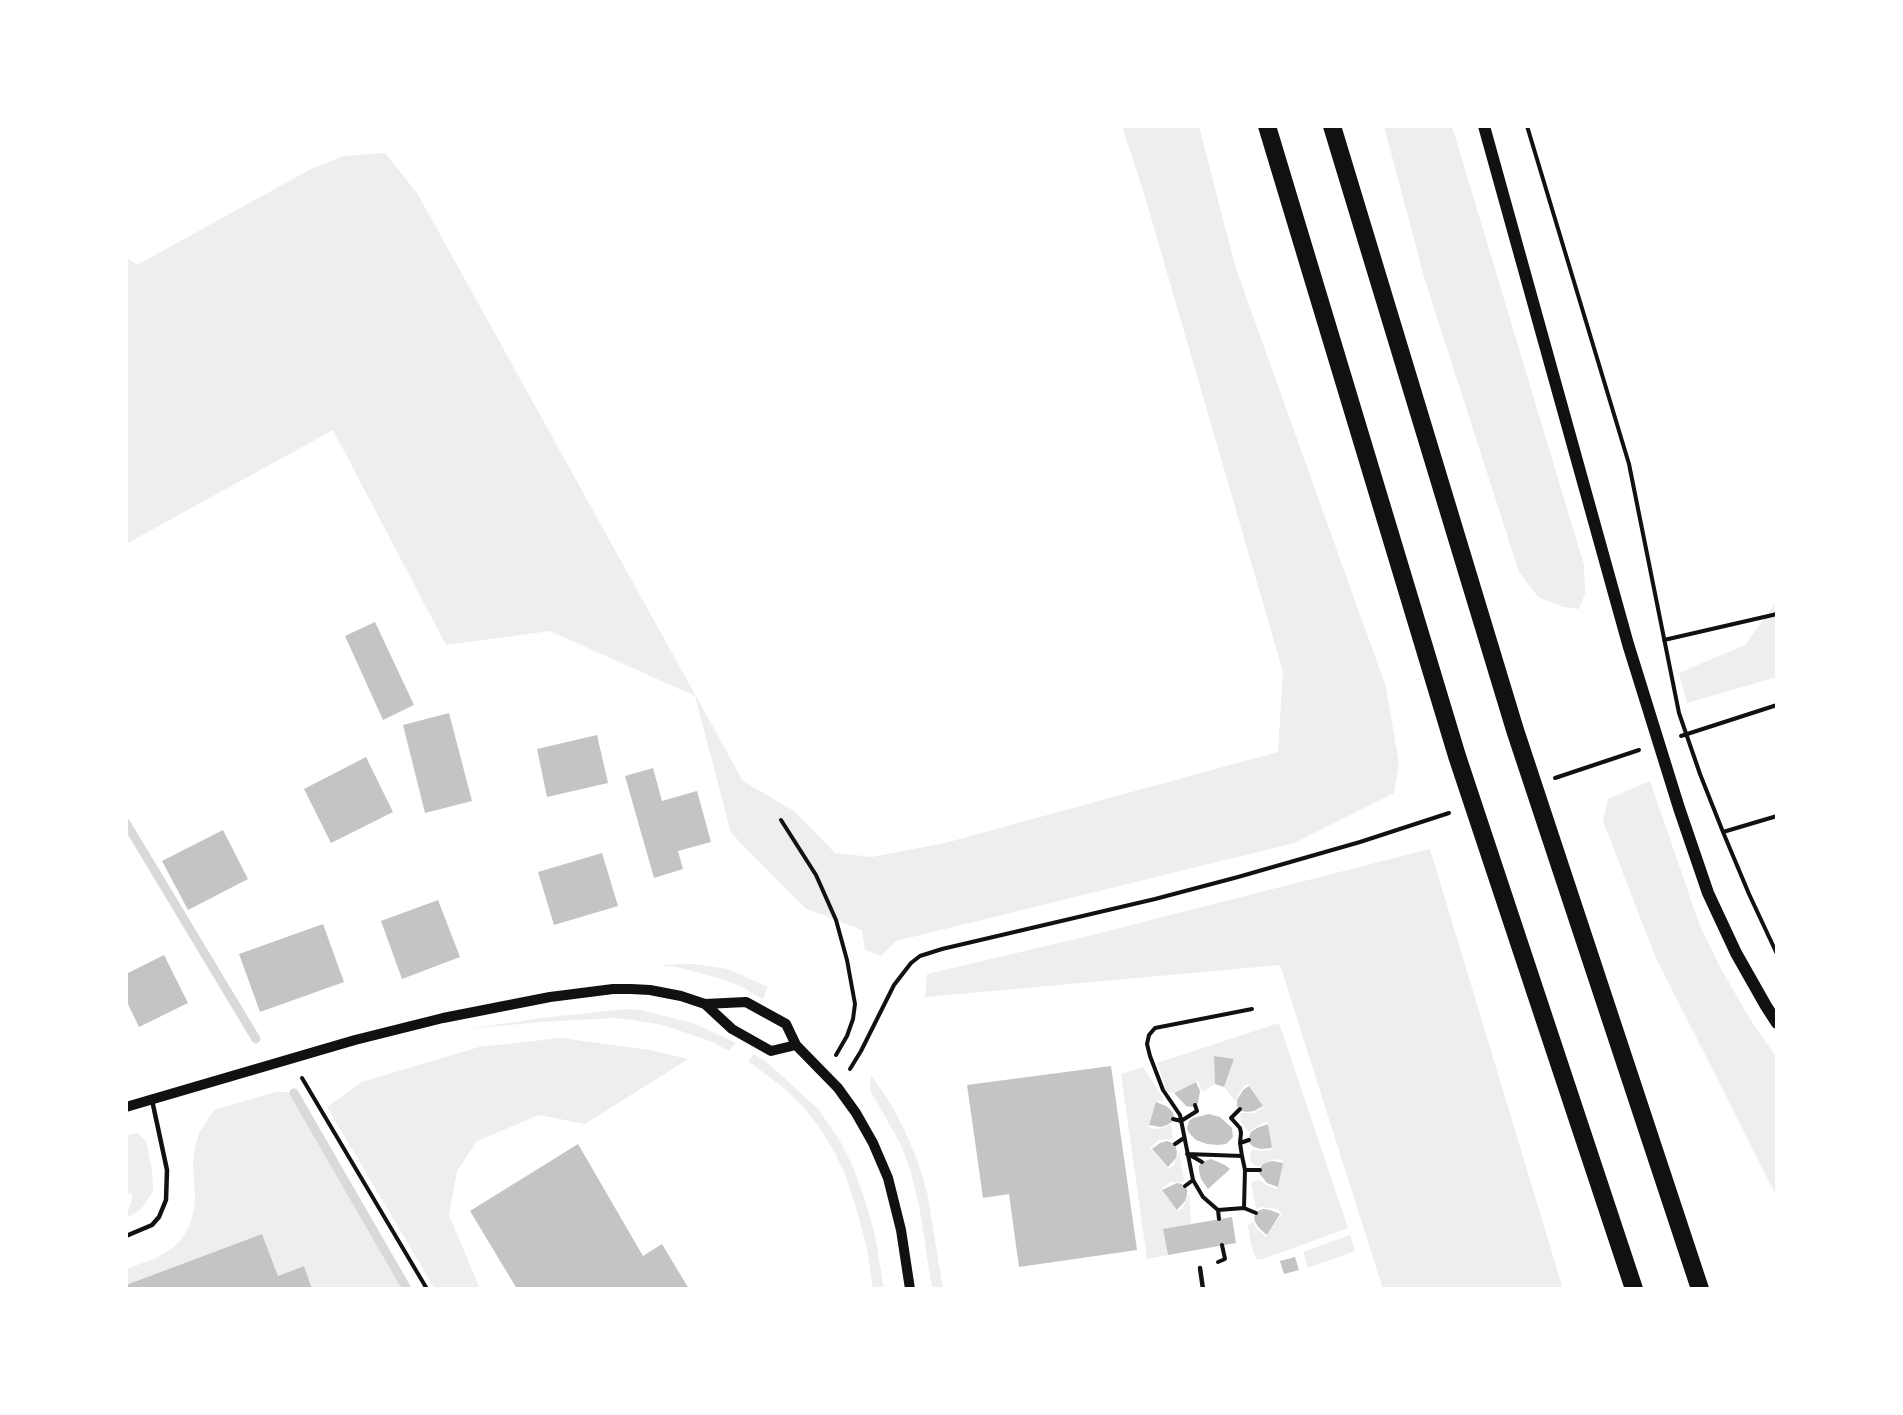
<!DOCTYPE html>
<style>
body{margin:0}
#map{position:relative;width:1903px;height:1415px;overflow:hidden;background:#fff;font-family:"Archivo Narrow",sans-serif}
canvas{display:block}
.frame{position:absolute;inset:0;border:128px solid #fff;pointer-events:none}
</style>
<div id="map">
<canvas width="1903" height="1415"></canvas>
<div class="frame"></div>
</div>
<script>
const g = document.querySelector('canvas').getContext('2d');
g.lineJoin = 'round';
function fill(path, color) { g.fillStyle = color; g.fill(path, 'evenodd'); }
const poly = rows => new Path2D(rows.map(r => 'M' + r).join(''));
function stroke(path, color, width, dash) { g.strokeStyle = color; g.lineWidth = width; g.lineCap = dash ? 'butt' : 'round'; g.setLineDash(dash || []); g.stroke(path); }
fill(poly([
 [1122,126,1199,126,1235,266,1386,687,1399,764,1394,793,1294,843,896,941,881,956,865,950,862,930,805,908,731,833,695,696,550,631,446,645,333,430,126,544,126,257,137,265,311,169,344,156,385,153,417,193,743,781,794,811,835,853,872,857,945,843,1278,752,1283,672,1143,190],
 [1384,126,1452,126,1584,565,1585,594,1579,609,1563,607,1538,597,1519,572,1424,277],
 [1777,601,1777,677,1687,703,1679,673,1745,645],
 [1650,781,1700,926,1721,969,1753,1024,1777,1058,1777,1197,1655,956,1603,821,1608,799],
 [1430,849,1563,1289,1383,1289,1280,965,925,997,927,974,1084,937],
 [694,964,728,969,768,987,763,999,742,987,722,979,677,967,658,965],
 [625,1009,641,1010,693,1023,736,1043,729,1051,710,1041,663,1025,633,1020,614,1018,540,1022,468,1029,542,1018],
 [1279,1023,1348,1228,1263,1259,1256,1259,1251,1245,1248,1225,1253,1222,1257,1229,1266,1237,1282,1213,1277,1209,1261,1207,1256,1209,1251,1182,1260,1180,1266,1185,1277,1189,1283,1161,1277,1159,1269,1161,1258,1167,1251,1163,1250,1153,1253,1149,1261,1151,1272,1150,1268,1122,1262,1123,1249,1132,1241,1122,1240,1113,1254,1113,1264,1107,1248,1084,1243,1087,1235,1101,1224,1087,1234,1059,1214,1056,1215,1084,1202,1092,1198,1081,1172,1093,1167,1091,1157,1063],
 [561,1038,650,1050,688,1059,585,1124,539,1115,477,1141,457,1171,449,1215,480,1289,435,1289,327,1107,362,1082,479,1047],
 [754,1054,769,1064,818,1109,839,1139,852,1165,864,1197,875,1235,884,1289,873,1289,867,1248,857,1211,845,1174,834,1151,817,1124,804,1108,785,1089,748,1061],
 [1143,1067,1163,1098,1163,1102,1157,1100,1148,1127,1154,1129,1162,1128,1171,1125,1173,1139,1159,1140,1150,1148,1169,1169,1174,1165,1179,1150,1184,1182,1170,1182,1161,1189,1178,1211,1183,1208,1189,1193,1191,1224,1164,1229,1168,1255,1147,1259,1121,1074],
 [871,1075,891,1104,905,1131,918,1162,927,1192,943,1289,932,1289,919,1205,910,1169,900,1143,870,1090],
 [276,1092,289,1092,406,1289,312,1289,304,1266,278,1276,262,1234,126,1285,126,1269,156,1258,171,1249,180,1241,189,1227,193,1214,195,1200,193,1163,195,1147,199,1133,214,1110],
 [137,1133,146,1141,152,1170,153,1191,143,1207,134,1214,126,1217,133,1195,126,1192,126,1136],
 [1350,1235,1355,1251,1308,1268,1303,1252]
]), '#eee');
stroke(poly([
 [126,823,256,1039],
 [294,1093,407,1289]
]), '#d9d9d9', 9);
fill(poly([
 [375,622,414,705,383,720,345,636],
 [449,713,472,801,425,813,403,725],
 [597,735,608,783,547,797,537,749],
 [366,757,393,812,331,843,304,789],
 [653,768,662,801,697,791,711,842,678,851,683,869,654,878,625,776],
 [223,830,248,879,188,910,162,861],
 [602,853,618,906,554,925,538,872],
 [438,900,460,957,402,979,381,921],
 [323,924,344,982,260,1012,239,954],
 [164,955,188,1003,139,1027,126,1000,126,974],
 [1214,1056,1234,1059,1224,1087,1215,1084],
 [1111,1066,1137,1250,1019,1267,1009,1194,983,1198,967,1085],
 [1196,1082,1200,1091,1198,1103,1192,1107,1186,1106,1174,1093],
 [1249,1086,1263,1106,1254,1111,1247,1112,1242,1111,1237,1106,1237,1100,1243,1090],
 [1156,1102,1166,1106,1172,1111,1174,1116,1172,1122,1167,1125,1161,1127,1149,1125],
 [1209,1114,1220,1117,1232,1128,1233,1137,1226,1144,1218,1145,1207,1144,1196,1140,1190,1134,1187,1129,1189,1121,1193,1118],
 [1268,1124,1272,1148,1261,1149,1254,1147,1250,1144,1249,1137,1251,1132,1257,1128],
 [1167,1141,1175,1144,1177,1152,1176,1158,1168,1167,1152,1149,1160,1143],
 [578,1144,643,1256,662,1244,689,1289,517,1289,470,1211],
 [1211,1159,1225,1165,1230,1169,1208,1189,1201,1179,1199,1171,1199,1166,1202,1162],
 [1272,1161,1283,1163,1278,1187,1267,1183,1259,1173,1261,1166,1265,1163],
 [1177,1183,1182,1184,1187,1189,1187,1195,1185,1201,1177,1210,1162,1190],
 [1263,1209,1270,1210,1280,1214,1267,1235,1259,1228,1255,1222,1254,1217,1258,1211],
 [1232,1217,1236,1243,1168,1255,1163,1229],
 [262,1234,278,1276,304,1266,312,1289,126,1289,126,1285],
 [1295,1257,1299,1270,1284,1274,1280,1261]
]), '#c4c4c4');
stroke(poly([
 [1527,126,1629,464,1679,713,1700,774,1723,832,1749,894,1777,954],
 [1664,640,1777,614],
 [1681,736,1777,705],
 [1555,778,1639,750],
 [781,820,816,875,836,920,847,960,855,1004,853,1019,847,1036,836,1055],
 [1723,832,1777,816],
 [850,1069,861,1051,894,985,911,963,920,956,942,949,1155,899,1238,877,1360,842,1449,813],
 [302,1078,427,1289],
 [1240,1109,1231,1118,1240,1128,1241,1133,1240,1143,1242,1156],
 [1173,1119,1181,1121,1197,1111,1195,1105],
 [1240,1143,1249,1140],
 [1175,1144,1184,1138],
 [1187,1154,1242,1156,1245,1170,1244,1208,1218,1210],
 [1188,1154,1202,1162],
 [1245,1170,1260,1170],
 [1185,1186,1193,1180],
 [1244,1208,1256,1213],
 [1219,1219,1218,1210,1203,1197,1193,1180,1180,1115,1163,1090,1150,1056,1147,1044,1149,1035,1155,1028,1252,1009],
 [1218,1262,1225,1259,1222,1245]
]), '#111', 4);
stroke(poly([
 [126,1236,152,1225,159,1217,166,1200,167,1170,152,1100],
 [1200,1268,1203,1289]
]), '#111', 4.5);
stroke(poly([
 [705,1004,732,1029,771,1051,796,1045],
 [126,1107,355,1040,443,1018,550,997,613,989,631,989,650,990,681,996,705,1004,746,1002,786,1024,796,1045,838,1088,856,1113,873,1143,888,1178,901,1230,910,1289]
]), '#111', 10);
stroke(poly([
 [1484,126,1628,644,1679,808,1708,893,1736,953,1766,1006,1777,1023]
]), '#111', 12);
stroke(poly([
 [1267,126,1457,756,1634,1289],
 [1332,126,1515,730,1700,1289]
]), '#111', 18);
</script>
